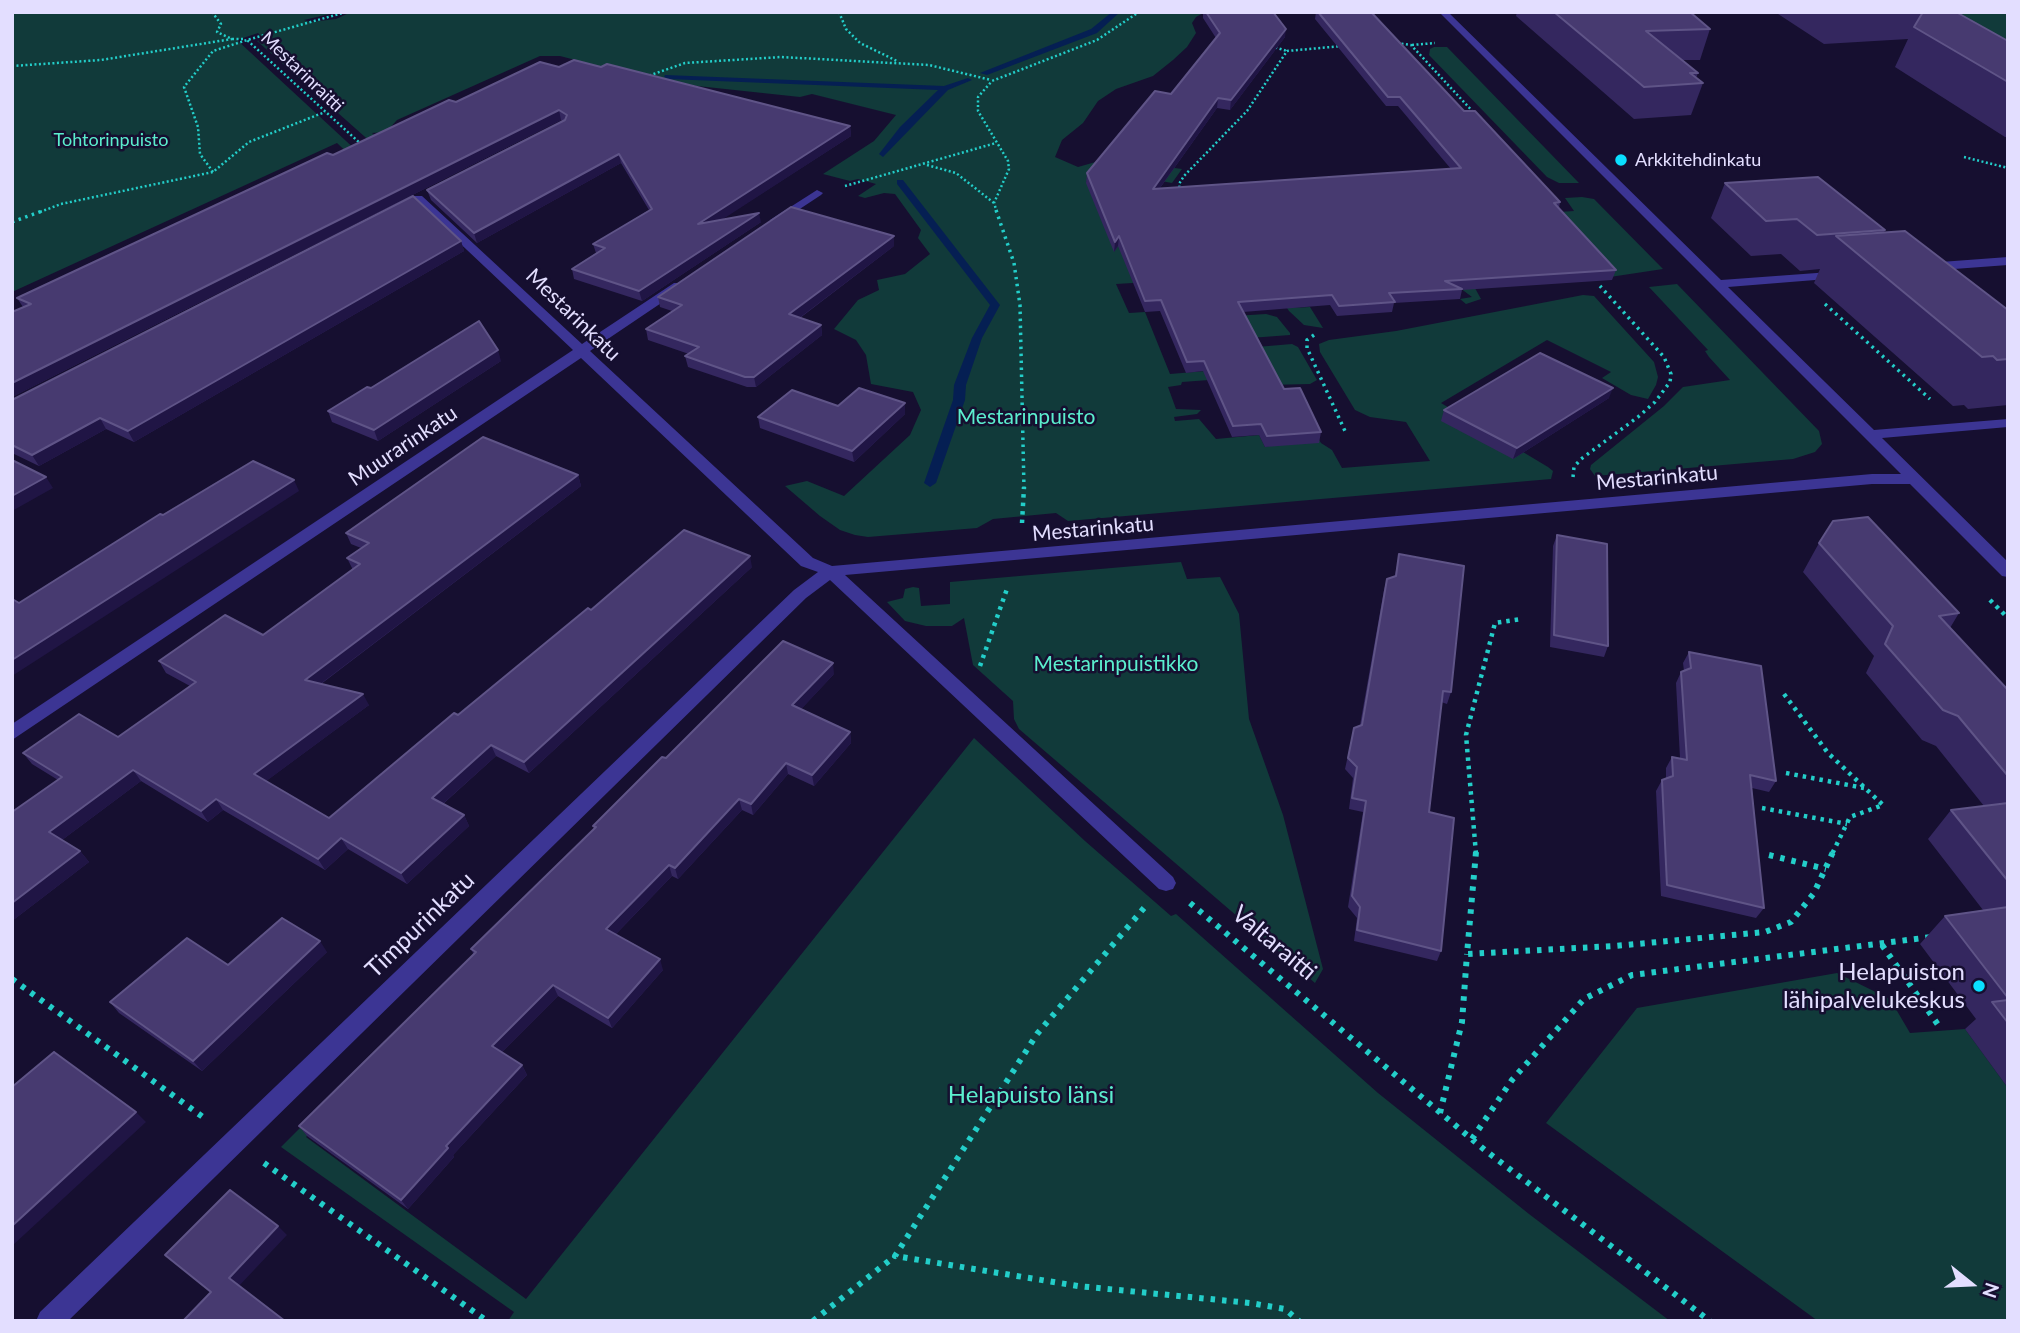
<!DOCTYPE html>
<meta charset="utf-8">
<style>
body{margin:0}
#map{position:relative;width:2020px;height:1333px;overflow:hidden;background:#160f30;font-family:Lato,sans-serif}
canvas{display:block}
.frame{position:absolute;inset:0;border:14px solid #e3deff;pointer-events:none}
.north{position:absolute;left:1936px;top:1249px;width:70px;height:70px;-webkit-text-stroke:5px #160f30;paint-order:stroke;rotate:108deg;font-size:19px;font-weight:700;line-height:28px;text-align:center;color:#e3deff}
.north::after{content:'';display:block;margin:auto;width:24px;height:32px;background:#e3deff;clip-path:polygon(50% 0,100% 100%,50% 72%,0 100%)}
</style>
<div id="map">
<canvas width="2020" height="1333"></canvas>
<div class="frame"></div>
<div class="north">N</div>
</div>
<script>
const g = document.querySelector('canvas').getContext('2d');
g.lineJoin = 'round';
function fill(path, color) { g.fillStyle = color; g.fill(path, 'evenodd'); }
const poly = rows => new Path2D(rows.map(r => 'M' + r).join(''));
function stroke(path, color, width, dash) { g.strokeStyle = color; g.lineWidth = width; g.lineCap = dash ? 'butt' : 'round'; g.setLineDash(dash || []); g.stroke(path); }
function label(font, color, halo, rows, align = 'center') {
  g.font = font + ' Lato,sans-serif'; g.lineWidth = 5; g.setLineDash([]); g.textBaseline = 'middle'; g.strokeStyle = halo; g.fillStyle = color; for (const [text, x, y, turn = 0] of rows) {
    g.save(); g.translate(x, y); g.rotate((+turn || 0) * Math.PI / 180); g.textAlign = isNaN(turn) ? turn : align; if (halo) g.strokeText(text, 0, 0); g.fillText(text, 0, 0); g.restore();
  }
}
fill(poly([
 [12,12,338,12,304,20,310,22,336,19,351,12,1205,12,1196,17,1192,23,1196,33,1187,47,1173,60,1153,76,1116,89,1098,101,1083,123,1062,140,1055,157,1078,167,1106,159,1182,169,1172,183,1139,177,1086,181,1111,242,1574,211,1565,198,1582,197,1594,199,1663,269,1610,277,1470,279,1481,299,1466,304,1460,299,1472,297,1460,288,1293,308,1310,307,1323,328,1304,325,1289,311,1265,275,1116,284,1129,313,1145,312,1170,374,1242,368,1233,349,1292,344,1298,347,1317,380,1310,384,1268,385,1263,376,1182,382,1181,385,1168,387,1176,409,1201,410,1197,414,1174,417,1175,421,1199,419,1216,439,1259,435,1265,447,1316,435,1321,443,1332,450,1342,468,1430,461,1406,422,1370,417,1355,410,1320,352,1319,344,1329,340,1396,331,1583,295,1594,296,1654,362,1658,377,1656,385,1648,399,1631,395,1602,378,1611,372,1547,340,1441,403,1548,467,1553,471,1551,479,1068,521,1056,513,993,519,977,528,868,537,855,535,840,530,820,516,785,486,807,481,844,496,910,435,921,410,913,392,871,384,866,355,856,340,834,329,858,300,879,290,877,280,905,274,930,254,918,238,921,230,895,194,884,193,865,198,858,196,876,184,858,179,850,181,823,174,874,141,896,115,812,94,800,97,660,82,560,56,540,56,397,120,386,132,372,133,423,178,418,184,257,41,263,38,258,33,237,40,400,191,391,194,337,143,12,292],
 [1889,12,2008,12,2008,83],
 [1434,47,1447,47,1579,183,1559,183,1547,177,1429,55,1430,49],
 [1677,284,1819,431,1822,444,1815,452,1793,459,1595,476,1590,469,1591,465,1664,406,1683,387,1730,380,1709,357,1705,351,1708,350,1649,287],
 [1266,314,1277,317,1290,333,1290,335,1250,338,1218,317],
 [1181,562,1187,579,1220,577,1239,614,1249,719,1283,815,1323,969,1315,983,1019,729,1014,719,1013,701,973,665,964,618,952,626,926,626,905,621,887,602,903,598,905,589,913,587,919,588,921,606,950,604,950,582],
 [974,738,1085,841,1171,916,1176,914,1378,1093,1529,1214,1670,1321,508,1321,514,1312,281,1147,347,1081,355,1086,306,1137,526,1299],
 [1837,973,1890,999,1910,1033,1965,1029,2008,1088,2008,1321,1818,1321,1546,1123,1637,1008]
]), '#113a3a');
fill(poly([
 [1112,12,1120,12,1097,33,987,75,980,73,1091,29,1112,12],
 [665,75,944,86,968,78,972,80,948,90,883,157,879,154,900,127,938,90,668,79,664,77,665,75],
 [897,180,903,180,1000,305,982,338,966,385,965,400,936,483,930,487,924,483,953,400,954,385,972,338,990,305,897,184,897,180]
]), '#051f53');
stroke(poly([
 [212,12,221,24,217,32,232,39,243,39],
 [346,12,247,40,362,145],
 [839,12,846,29,860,43,897,61],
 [1397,43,1411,45,1476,115],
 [1412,45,1435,43],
 [1271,46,1287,51],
 [12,66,101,60,232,39],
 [645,77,685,63,781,57,929,65,991,80],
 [1964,157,2008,168],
 [927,165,956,173,994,203],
 [213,172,200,154,198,127,184,87,213,51,247,40],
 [845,186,996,143],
 [1180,192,1179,184,1184,176,1247,111,1287,51,1342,46],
 [40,212,61,204,213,172,249,142,325,112],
 [997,212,994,203,1009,169,1008,161,978,111,978,97,992,81,1097,40,1139,12]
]), '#23cec9', 2.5, [2, 2.5]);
stroke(poly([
 [996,210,1014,263,1020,305,1024,489],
 [12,222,45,210],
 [1825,304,1930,399],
 [1314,335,1307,340,1307,348,1345,431],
 [1573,477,1574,467,1581,459,1638,417,1655,402,1670,382,1671,374,1664,357,1600,286]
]), '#23cec9', 3.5, [2.5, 4.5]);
stroke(poly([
 [1022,523,1024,487],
 [1990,600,2008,618],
 [980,666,1008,586],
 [1784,694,1828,753,1883,805,1850,817,1832,854],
 [1786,773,1864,788],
 [1762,808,1847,824],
 [1476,854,1466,735,1495,623,1521,619]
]), '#23cec9', 4.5, [3.5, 5]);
stroke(poly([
 [1476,852,1467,954,1615,946,1765,932,1791,922,1814,893,1833,852],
 [1769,855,1826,869],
 [1190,903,1486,1151,1710,1321],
 [1144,908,1037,1034,895,1256,1078,1286,1250,1303,1285,1309,1299,1321],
 [1882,945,1941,1029],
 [12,979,207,1120],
 [1440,1113,1462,1022,1467,954],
 [1472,1139,1512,1080,1584,999,1632,975,1931,937],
 [264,1163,487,1321],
 [813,1321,895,1256]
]), '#23cec9', 6, [4.5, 7]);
fill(poly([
 [1439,12,1448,12,1721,280,1844,271,1844,277,1840,278,1728,287,1874,430,2008,419,2008,427,1882,438,2008,562,2008,577,2002,576,1910,484,1872,484,845,575,1173,877,1176,883,1173,889,1166,891,1159,889,830,580,806,598,68,1321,36,1321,40,1312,794,590,818,572,801,566,581,358,12,740,12,724,573,350,414,200,414,196,422,196,582,344,674,283,682,283,682,289,590,351,813,558,832,566,1872,474,1901,474,1439,12],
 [817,190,823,193,821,195,780,222,770,220,817,190],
 [2008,257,2008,265,1927,271,1921,267,1927,263,2008,257]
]), '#3c3594');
fill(poly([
 [1203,12,1273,12,1285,37,1230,110,1217,108,1160,188,1451,169,1398,106,1386,106,1315,19,1316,12,1371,12,1464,111,1560,202,1559,208,1616,270,1612,280,1462,290,1460,299,1394,303,1392,312,1337,316,1330,305,1243,312,1284,389,1321,432,1319,443,1265,447,1259,435,1232,437,1203,371,1186,373,1160,311,1145,312,1118,246,1114,252,1086,183,1087,173,1171,94,1216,38,1203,18],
 [1517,12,1690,12,1710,29,1700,60,1683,60,1698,73,1696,78,1703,83,1691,115,1634,119,1516,16],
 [1775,12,1956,12,2008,41,2008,137,2005,137,1895,67,1908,39,1824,44],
 [559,67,850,126,851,136,722,219,761,222,642,301,574,279,572,269,596,253,593,244,649,210,621,163,477,243,431,200,427,190,563,121,561,120,12,397,12,312,23,307,17,298,333,155,456,102],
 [1725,183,1885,230,1884,233,2008,310,2008,405,1968,409,1964,405,1953,406,1814,283,1820,269,1800,271,1781,254,1751,256,1711,218],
 [461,241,464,251,134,442,106,429,39,466,12,453,12,400],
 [894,246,800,318,821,325,822,335,756,387,747,387,688,367,685,356,689,354,648,340,646,329,672,311,660,307,658,297],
 [501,361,378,441,332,422,328,411,371,388],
 [1609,398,1513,459,1441,421,1444,410],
 [905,414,854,462,760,428,758,417],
 [578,475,581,486,321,684,369,705,266,781,329,818,591,610,752,567,529,773,496,756,443,804,464,815,469,826,407,884,348,849,325,870,223,810,208,822,141,781,62,840,80,851,89,862,12,921,12,812,58,780,32,764,23,753,118,737,190,686,166,673,159,661,263,635,353,570,347,558,361,548,351,544,346,533],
 [1557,535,1608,646,1604,657,1550,647,1553,546],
 [1819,543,1959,613,1950,628,2008,690,2008,1088,1965,1029,1976,1019,1920,944,1945,916,1983,910,1928,839,1951,810,1984,806,1936,746,1922,740,1866,673,1874,656,1803,572],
 [1399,554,1451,692,1447,704,1441,702,1429,812,1441,951,1437,961,1354,941,1357,918,1348,907,1363,812,1349,809,1353,778,1345,769,1354,728,1360,725,1384,590,1387,579,1395,576],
 [1689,652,1776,781,1769,792,1752,788,1764,908,1756,918,1661,896,1656,791,1662,780,1666,779,1666,768,1672,757,1680,758,1676,683,1681,672,1684,671,1683,663],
 [834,674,801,709,850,732,851,743,814,786,788,774,753,815,742,810,678,879,672,876,616,934,663,970,612,1028,558,996,502,1052,522,1065,527,1075,453,1155,454,1157,408,1209,307,1136,299,1126,474,955,471,949,594,829,593,826,666,758],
 [327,952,202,1071,119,1013,110,1002,228,965]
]), '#34275f');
fill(poly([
 [1286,29,1285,37,1230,110,1231,100],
 [1218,98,1217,108,1152,199,1153,189],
 [559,110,561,120,12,397,12,383],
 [850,126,851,136,700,234,698,224],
 [619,154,621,163,477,243,474,233],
 [759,213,761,222,642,301,639,291],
 [894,236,894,246,790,325,789,314],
 [1119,236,1118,246,1114,252,1115,242],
 [461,241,464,251,134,442,128,431],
 [821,325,822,335,756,387,754,377],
 [498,350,501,361,378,441,374,430],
 [1613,388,1609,398,1513,459,1517,448],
 [905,403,905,414,854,462,852,451],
 [100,418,106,429,39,466,32,455],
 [578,475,581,486,311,691,305,680],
 [46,477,53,488,12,511,12,496],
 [294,480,299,491,12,676,12,660],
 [750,556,752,567,529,773,524,762],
 [833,663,834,674,794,717,792,705],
 [363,694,369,705,261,785,254,774],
 [850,732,851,743,814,786,812,775],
 [491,745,496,756,437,809,432,798],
 [786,763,788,774,753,815,751,804],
 [133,770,141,781,58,843,49,832],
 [216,799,223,810,208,822,201,811],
 [739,799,742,810,678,879,675,868],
 [464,815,469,826,407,884,401,873],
 [341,838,348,849,325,870,318,859],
 [80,851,89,862,12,921,12,903],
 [669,865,672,876,610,940,606,929],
 [320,941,327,952,202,1071,193,1061],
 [660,959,663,970,612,1028,608,1018],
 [553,985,558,996,498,1056,492,1046],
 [522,1065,527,1075,453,1155,454,1157,408,1209,401,1200,446,1146],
 [136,1112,146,1122,12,1246,12,1226],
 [278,1226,287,1235,238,1287,229,1278]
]), '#201545');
const building = poly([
 [1206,12,1273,12,1286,29,1231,100,1218,98,1153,189,1461,168,1400,97,1388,97,1318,12,1371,12,1464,111,1475,111,1560,202,1554,203,1616,270,1445,281,1462,289,1389,293,1395,302,1339,306,1332,295,1238,302,1284,389,1300,388,1321,432,1267,436,1261,424,1233,426,1204,361,1187,362,1161,300,1145,301,1119,236,1115,242,1087,173,1155,91,1171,94,1220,33,1206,12],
 [1554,12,1690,12,1710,29,1646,31,1698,73,1690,73,1703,83,1644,87,1554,12],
 [1923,12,1956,12,2008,41,2008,82,1914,27,1923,12],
 [574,60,601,67,607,64,850,126,698,224,759,213,639,291,572,269,605,248,593,244,652,209,619,154,474,233,427,190,565,120,567,115,559,110,12,383,12,312,31,304,17,298,327,153,333,155,449,100,456,102,540,62,559,67,574,60],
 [1818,177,1885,230,1817,235,1797,219,1766,221,1725,183,1818,177],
 [413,196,461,241,128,431,100,418,32,455,12,445,12,400,413,196],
 [791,207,894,236,789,314,821,325,754,377,745,377,685,356,699,347,646,329,682,305,658,297,791,207],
 [1905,231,2008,310,2008,359,1997,360,1993,356,1982,357,1836,236,1905,231],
 [479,321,498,350,374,430,328,411,367,387,371,388,479,321],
 [1540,353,1613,388,1517,448,1444,410,1540,353],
 [859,388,905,403,852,451,758,417,792,390,838,406,859,388],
 [483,437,578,475,305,680,363,694,254,774,329,818,454,713,458,715,588,608,591,610,684,530,750,556,524,762,491,745,432,798,464,815,401,873,341,838,318,859,216,799,201,811,133,770,49,832,80,851,12,903,12,812,62,777,23,753,79,714,118,737,196,682,159,661,225,615,263,635,360,564,347,558,369,543,346,533,483,437],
 [12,460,46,477,12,496,12,460],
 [253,461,294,480,12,660,12,601,14,600,19,603,160,514,163,515,253,461],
 [1868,517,1959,613,1939,616,2008,690,2008,776,1958,716,1943,710,1885,644,1893,626,1819,543,1833,521,1868,517],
 [1557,535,1607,544,1608,646,1554,635,1557,535],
 [1399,554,1464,566,1451,692,1443,691,1429,812,1454,818,1441,951,1357,930,1360,907,1352,896,1366,801,1352,798,1357,767,1348,758,1354,728,1362,725,1387,579,1396,576,1399,554],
 [783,641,833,663,792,705,850,732,812,775,786,763,751,804,739,799,675,868,669,865,606,929,660,959,608,1018,553,985,492,1046,522,1065,446,1146,448,1148,401,1200,299,1126,476,952,471,949,596,827,593,826,662,757,666,758,783,641],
 [1689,652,1761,666,1776,781,1750,775,1764,908,1667,885,1662,780,1673,776,1672,757,1687,760,1681,672,1691,668,1689,652],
 [2008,803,2008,881,1951,810,2008,803],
 [2008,907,2008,998,1945,916,2008,907],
 [282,918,320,941,193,1061,110,1002,187,938,228,965,282,918],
 [2008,1000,2008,1023,1992,1002,2008,1000],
 [54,1052,136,1112,12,1226,12,1087,54,1052],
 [230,1190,278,1226,229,1278,285,1321,183,1321,211,1292,165,1255,230,1190]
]);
fill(building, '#473a70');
stroke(building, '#5f5487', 2);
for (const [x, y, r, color] of [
 [1621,160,7,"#0adfff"],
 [1979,986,7,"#0adfff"]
]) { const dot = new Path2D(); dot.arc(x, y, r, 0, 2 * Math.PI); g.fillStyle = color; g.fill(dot); stroke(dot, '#160f30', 2.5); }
label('18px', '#e3deff', '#160f30', [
 ["Mestarinraitti",302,72,44]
]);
label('18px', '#5beece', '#160f30', [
 ["Tohtorinpuisto",111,140]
]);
label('18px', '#e3deff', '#160f30', [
 ["Arkkitehdinkatu",1635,160]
], 'left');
label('21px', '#e3deff', '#160f30', [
 ["Mestarinkatu",573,315,44],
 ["Muurarinkatu",403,446,-34],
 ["Mestarinkatu",1657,478,-5],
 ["Mestarinkatu",1093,529,-5]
]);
label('21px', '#5beece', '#160f30', [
 ["Mestarinpuisto",1026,417],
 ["Mestarinpuistikko",1116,664]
]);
label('24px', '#e3deff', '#160f30', [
 ["Timpurinkatu",420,925,-44],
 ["Valtaraitti",1274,943,40]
]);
label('24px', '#e3deff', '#160f30', [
 ["Helapuiston",1965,972],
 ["lähipalvelukeskus",1965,1000]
], 'right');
label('24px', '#5beece', '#160f30', [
 ["Helapuisto länsi",1031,1095]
]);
</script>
